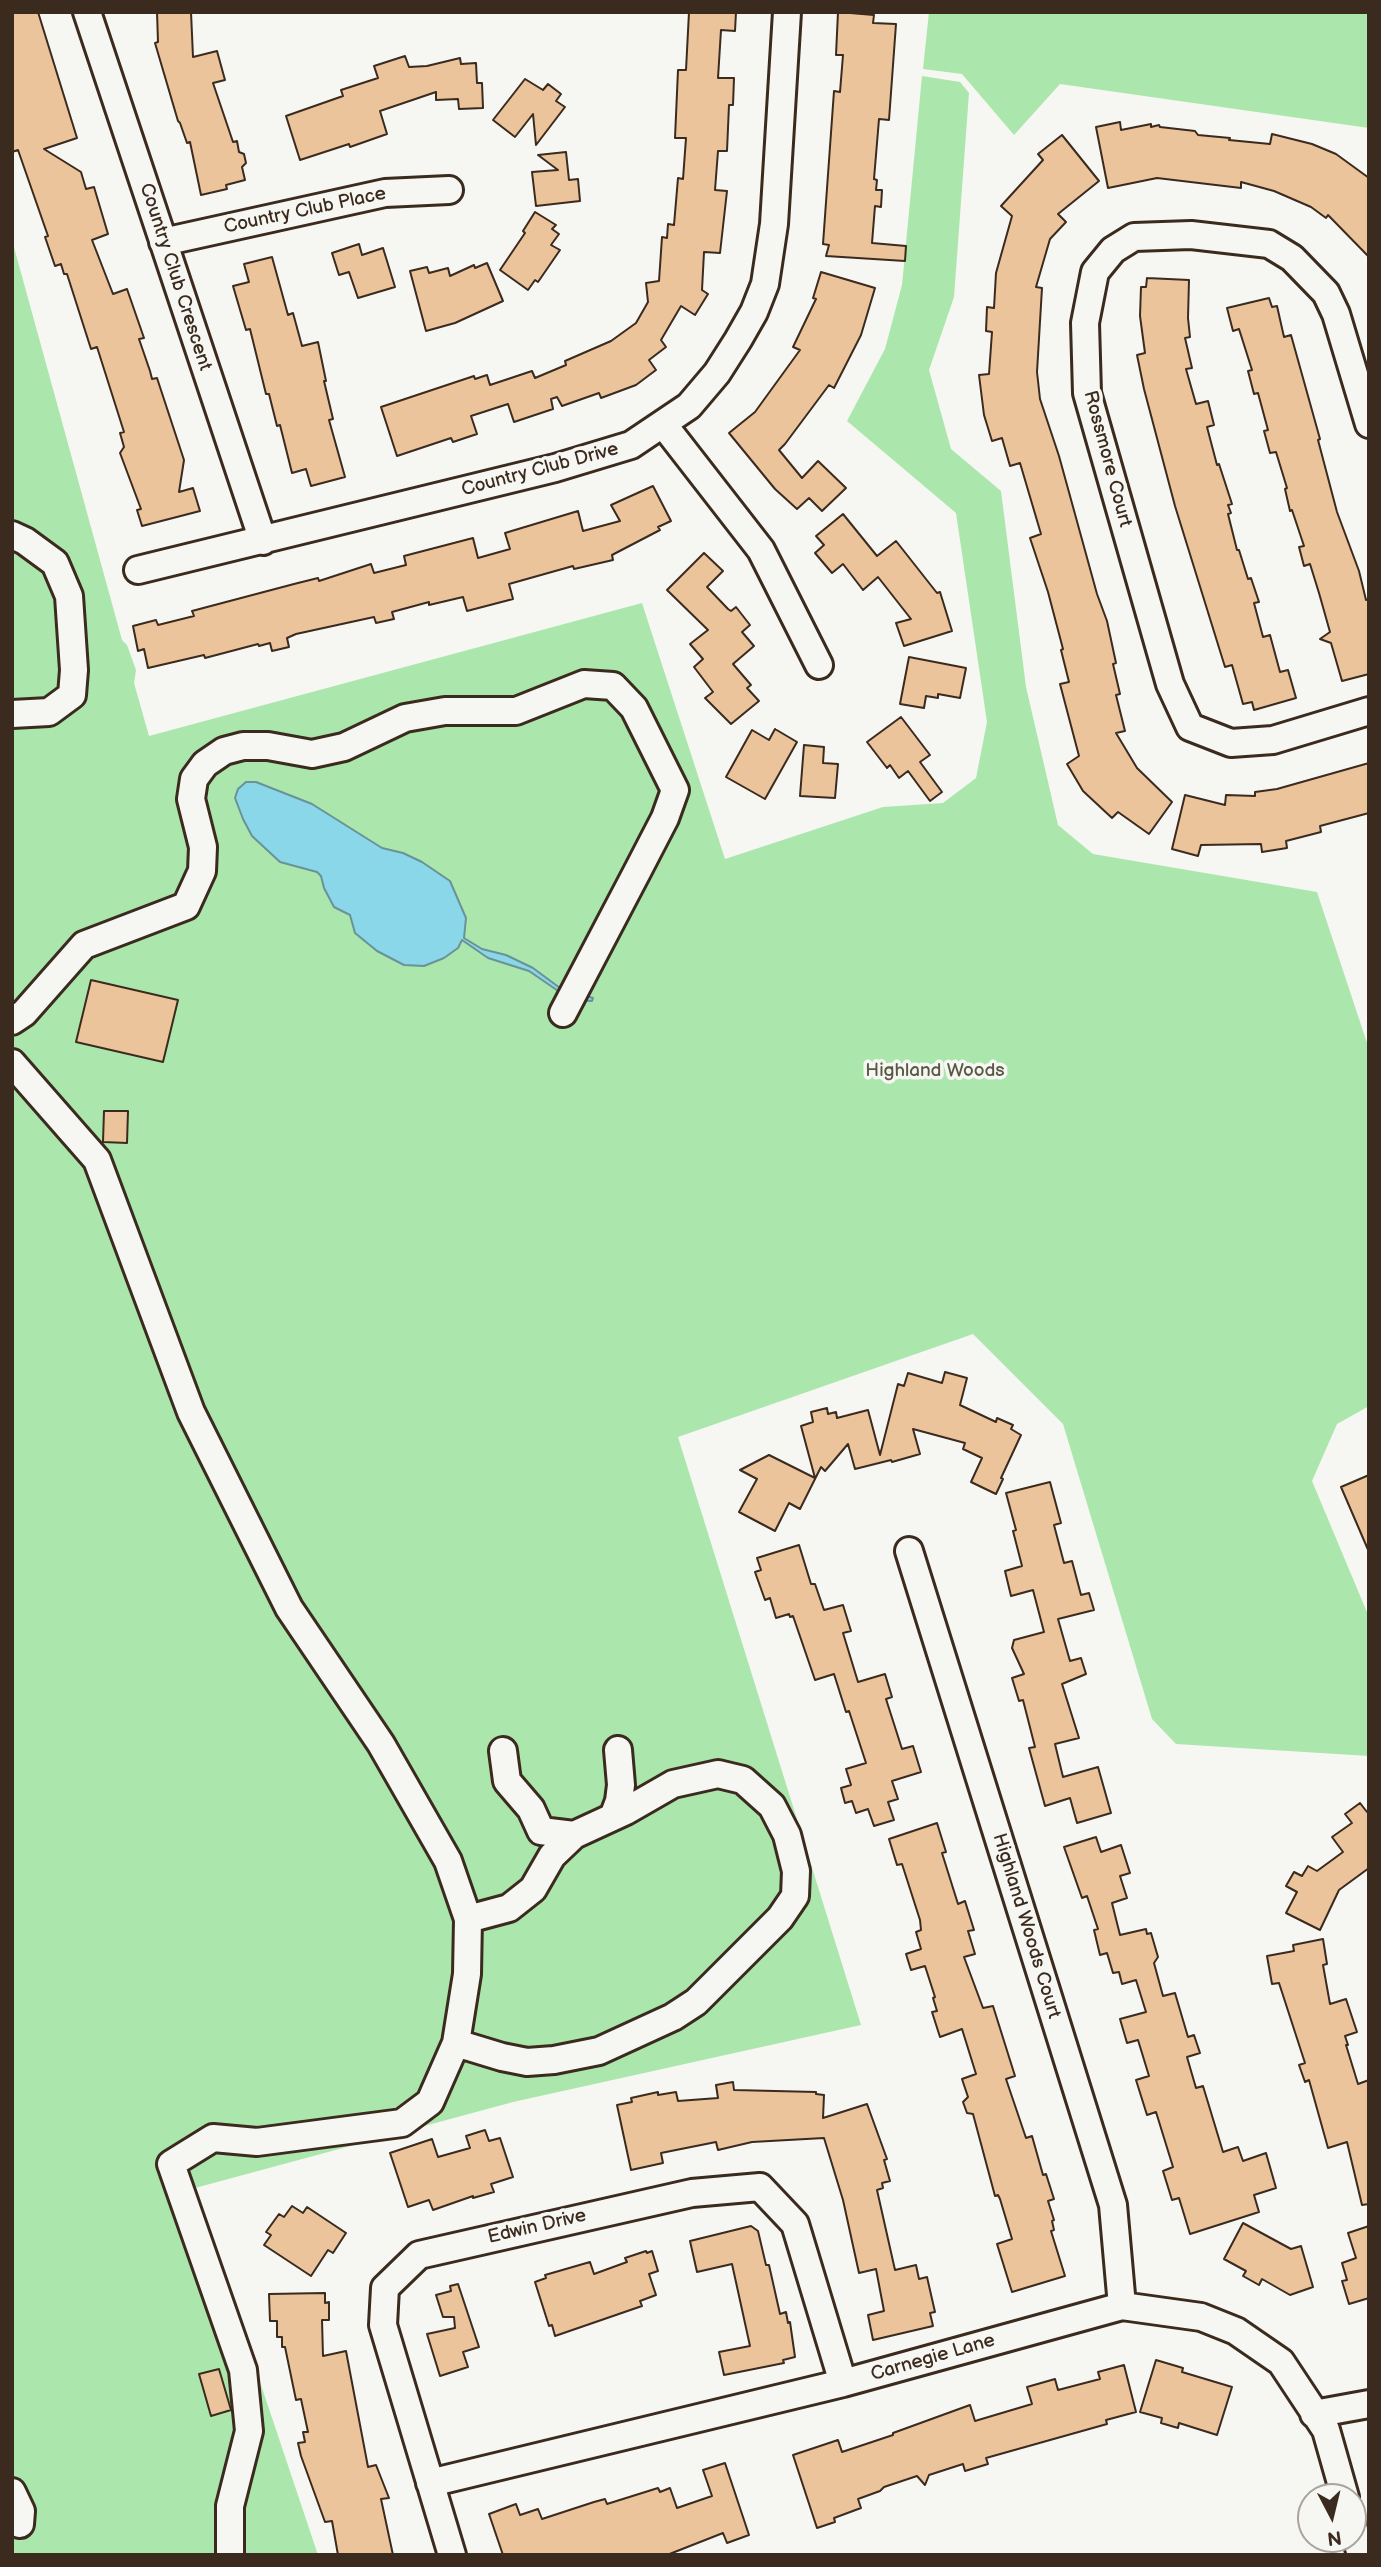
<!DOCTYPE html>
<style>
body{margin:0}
#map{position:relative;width:1381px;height:2567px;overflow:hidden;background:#f6f6f2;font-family:"Balsamiq Sans",sans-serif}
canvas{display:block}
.frame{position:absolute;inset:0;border:14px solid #3b2a1e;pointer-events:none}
.north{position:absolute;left:1297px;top:2483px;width:70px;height:70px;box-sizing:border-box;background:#f6f6f2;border:2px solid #aba49d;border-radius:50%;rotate:173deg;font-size:19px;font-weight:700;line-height:28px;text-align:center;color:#3b2a1e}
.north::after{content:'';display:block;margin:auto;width:24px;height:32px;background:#3b2a1e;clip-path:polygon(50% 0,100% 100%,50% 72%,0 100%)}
</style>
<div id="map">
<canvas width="1381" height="2567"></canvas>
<div class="frame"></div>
<div class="north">N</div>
</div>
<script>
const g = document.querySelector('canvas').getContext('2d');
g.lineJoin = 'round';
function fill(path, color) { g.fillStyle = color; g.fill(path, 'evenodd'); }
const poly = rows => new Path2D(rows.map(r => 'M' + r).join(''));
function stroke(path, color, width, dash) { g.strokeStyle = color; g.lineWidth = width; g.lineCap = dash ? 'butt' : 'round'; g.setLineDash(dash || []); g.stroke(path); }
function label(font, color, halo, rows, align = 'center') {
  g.font = font + ' "Balsamiq Sans",sans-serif'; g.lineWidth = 7; g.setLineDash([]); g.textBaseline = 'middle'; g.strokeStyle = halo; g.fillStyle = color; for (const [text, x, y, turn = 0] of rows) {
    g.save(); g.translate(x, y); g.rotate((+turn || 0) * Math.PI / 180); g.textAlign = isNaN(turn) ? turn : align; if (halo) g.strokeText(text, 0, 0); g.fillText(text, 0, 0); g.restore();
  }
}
fill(poly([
 [929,12,1369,12,1369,128,1060,84,1014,135,962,74,923,69],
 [922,76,960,82,969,93,954,297,929,370,951,449,1001,491,1026,687,1058,825,1093,854,1317,892,1369,1049,1369,1406,1337,1424,1312,1481,1369,1617,1369,1756,1176,1744,1152,1719,1063,1424,973,1334,678,1437,861,2025,513,2102,195,2188,318,2555,12,2555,12,240,122,640,127,645,136,670,134,683,149,736,642,603,725,859,883,807,943,803,976,778,987,722,956,513,847,421,885,349,902,285]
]), '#abe7ac');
const water = poly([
 [246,782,256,782,312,804,382,848,403,853,422,862,450,881,466,918,464,938,482,949,506,955,533,968,560,988,593,998,592,1001,575,1000,564,995,529,971,488,958,462,940,458,948,444,958,424,966,404,965,377,951,355,933,350,915,334,907,324,888,321,876,317,872,280,862,252,836,243,819,235,798,238,789,246,782]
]);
fill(water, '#89d7e8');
stroke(water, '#6a9297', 2);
const building = poly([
 [12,12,38,12,77,138,44,149,81,172,86,189,94,187,108,234,92,240,113,294,127,289,144,338,139,339,150,371,152,379,157,378,184,460,179,492,193,488,200,511,142,526,137,510,141,509,120,453,124,447,120,433,124,432,97,347,91,349,67,274,64,274,61,264,55,266,45,237,48,236,18,150,12,152,12,12],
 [157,12,191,12,193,57,217,51,225,80,213,83,233,142,237,141,239,152,244,154,246,163,242,167,245,180,226,185,227,189,201,195,190,142,187,143,180,123,178,121,155,43,158,42,157,12],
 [689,12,736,12,735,31,721,30,718,78,734,78,733,105,729,105,727,151,718,151,715,190,727,191,720,253,704,252,702,290,708,294,695,315,681,306,661,340,666,347,649,360,656,370,636,385,601,398,599,393,562,406,557,397,551,399,553,409,514,422,508,404,471,416,477,434,453,442,451,438,397,456,381,407,474,376,475,379,487,375,490,385,532,371,535,378,566,365,565,361,611,341,636,323,648,302,646,283,659,281,662,237,667,238,668,224,674,225,678,178,683,179,686,138,675,138,678,70,686,70,689,12],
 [838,12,874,15,873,23,896,24,889,120,879,119,874,179,877,180,876,190,882,190,881,207,875,206,872,243,906,246,905,261,826,256,829,245,823,244,834,91,840,92,843,55,836,55,838,12],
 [405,56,409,67,427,66,460,58,461,64,476,63,477,83,482,83,483,108,459,109,458,99,436,100,436,92,380,111,387,134,350,147,349,144,300,160,286,116,343,96,341,90,378,78,374,66,405,56],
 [525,79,543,90,548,84,561,94,556,101,565,107,536,145,533,114,515,137,493,120,525,79],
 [1120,122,1121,130,1151,124,1151,127,1159,125,1160,127,1195,131,1198,135,1230,138,1229,140,1270,144,1272,134,1312,144,1336,154,1369,178,1369,257,1328,215,1326,218,1311,207,1274,191,1241,182,1241,188,1157,178,1108,188,1096,127,1120,122],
 [1062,135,1099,181,1058,214,1066,222,1050,239,1036,287,1042,288,1037,372,1040,399,1059,456,1097,594,1107,621,1116,663,1113,664,1120,694,1116,695,1125,731,1116,733,1137,768,1172,802,1149,834,1118,812,1112,818,1083,791,1067,764,1079,756,1060,684,1069,682,1061,650,1063,649,1048,592,1030,538,1041,534,1020,463,1010,466,1002,438,992,441,984,415,979,375,989,374,992,332,986,331,987,307,994,308,996,273,1012,216,1001,206,1043,160,1038,154,1062,135],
 [566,152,569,180,578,179,580,201,536,206,532,172,558,170,538,155,566,152],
 [535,212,556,225,552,229,559,234,551,245,560,250,538,282,535,280,528,290,500,270,525,233,523,231,535,212],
 [359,244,362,255,383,248,395,287,358,298,349,272,339,275,332,253,359,244],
 [272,257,288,315,293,313,302,346,318,342,326,381,324,381,333,419,329,420,345,477,311,486,306,469,292,473,280,425,277,426,269,394,266,394,250,329,246,330,233,286,249,282,244,264,272,257],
 [487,263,503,301,455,323,426,331,410,271,427,267,429,273,448,268,450,276,474,265,475,268,487,263],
 [821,272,875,288,861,335,834,388,829,385,785,444,779,450,802,478,818,461,846,488,822,511,809,498,797,509,775,489,729,433,755,412,800,350,793,347,816,299,813,298,821,272],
 [1147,278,1189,280,1188,318,1190,337,1185,338,1192,368,1186,369,1196,404,1208,401,1214,425,1207,427,1217,465,1219,464,1232,504,1228,505,1231,513,1228,514,1237,550,1239,550,1248,579,1251,578,1259,602,1254,603,1263,637,1270,635,1280,672,1288,670,1296,698,1254,710,1252,702,1243,704,1232,665,1225,667,1175,506,1144,389,1137,355,1145,353,1140,316,1141,287,1146,287,1147,278],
 [1269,298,1272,307,1277,306,1284,337,1291,335,1320,439,1318,440,1337,512,1359,571,1366,600,1369,599,1369,674,1342,681,1331,643,1320,639,1330,632,1319,593,1310,564,1304,566,1299,547,1304,546,1292,510,1290,511,1285,489,1287,488,1276,452,1270,453,1264,431,1268,430,1258,393,1254,394,1248,371,1252,370,1239,329,1233,331,1227,308,1269,298],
 [653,486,671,521,658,527,660,530,612,555,613,560,574,569,573,566,509,584,513,599,467,611,463,597,429,605,429,602,392,612,394,619,376,623,374,617,296,634,287,638,289,647,272,651,270,643,259,646,258,644,205,658,204,655,148,668,144,649,138,651,133,626,156,620,158,625,194,616,192,611,294,584,318,578,319,581,371,564,374,573,406,565,404,556,473,538,478,558,510,549,505,533,578,511,583,531,620,521,611,505,653,486],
 [843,514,877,556,896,541,937,593,940,592,952,631,904,646,896,623,911,619,878,577,863,590,843,564,832,573,815,553,824,545,816,536,843,514],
 [704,553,723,571,707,587,728,609,731,611,736,607,750,625,742,632,754,646,733,664,751,685,747,688,759,701,731,724,705,698,713,692,694,667,703,659,690,644,708,630,667,590,704,553],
 [909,657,966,668,960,698,938,694,938,698,926,696,924,708,900,704,909,657],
 [901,717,930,755,920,762,942,792,930,801,908,771,899,778,890,765,887,768,867,742,901,717],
 [775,729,797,742,765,799,726,777,752,730,769,740,775,729],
 [804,745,824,747,823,763,838,764,835,798,800,796,804,745],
 [1369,763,1369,813,1320,826,1321,832,1286,841,1287,848,1262,852,1261,844,1201,845,1198,856,1172,849,1185,795,1225,805,1226,795,1255,796,1255,792,1277,789,1369,763],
 [91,980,178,1000,163,1062,76,1042,91,980],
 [104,1111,128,1111,127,1143,103,1142,104,1111],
 [945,1372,967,1378,960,1405,996,1422,997,1418,1013,1425,1011,1429,1021,1435,1001,1478,1003,1479,996,1494,971,1482,982,1458,963,1449,965,1443,913,1429,920,1454,892,1462,891,1460,855,1469,848,1444,825,1471,821,1467,800,1509,789,1503,775,1531,739,1512,757,1479,740,1470,769,1455,815,1478,801,1426,813,1422,811,1412,827,1408,828,1414,836,1412,837,1418,868,1410,880,1455,898,1384,904,1386,908,1373,942,1383,945,1372],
 [1369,1475,1369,1552,1341,1487,1369,1475],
 [1050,1482,1061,1523,1054,1525,1064,1563,1072,1561,1081,1595,1089,1593,1094,1610,1058,1619,1070,1661,1081,1658,1086,1674,1062,1684,1079,1738,1055,1744,1063,1777,1098,1767,1111,1813,1077,1823,1070,1798,1045,1806,1029,1748,1035,1747,1023,1700,1019,1701,1012,1678,1024,1674,1012,1648,1014,1640,1044,1632,1033,1590,1011,1596,1005,1571,1022,1566,1013,1531,1016,1530,1006,1493,1050,1482],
 [799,1545,811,1584,815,1584,824,1610,843,1605,851,1631,843,1633,858,1682,885,1674,892,1697,886,1699,902,1749,913,1746,921,1772,892,1781,898,1799,888,1802,894,1820,874,1826,868,1809,856,1813,852,1801,845,1803,841,1788,851,1785,846,1769,866,1763,849,1711,846,1712,834,1674,815,1680,793,1616,790,1617,789,1614,776,1618,770,1598,765,1600,755,1572,761,1570,757,1558,799,1545],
 [1360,1803,1367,1812,1369,1811,1369,1868,1339,1890,1320,1930,1286,1913,1297,1892,1286,1886,1294,1872,1302,1876,1308,1866,1317,1871,1343,1852,1332,1837,1352,1823,1345,1814,1360,1803],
 [937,1823,946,1852,942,1853,958,1904,965,1901,974,1930,968,1931,975,1954,964,1957,983,2008,993,2006,1015,2076,1006,2079,1026,2138,1032,2136,1043,2175,1046,2174,1054,2199,1048,2201,1054,2220,1052,2221,1054,2230,1051,2231,1065,2276,1012,2292,997,2244,1012,2239,1000,2199,998,2195,995,2196,973,2114,967,2113,963,2102,968,2097,962,2079,976,2074,962,2029,940,2037,932,2012,937,2011,933,1998,935,1997,925,1966,911,1970,906,1954,921,1949,916,1932,921,1930,920,1920,902,1864,897,1865,889,1839,937,1823],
 [1096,1837,1101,1852,1121,1845,1130,1873,1120,1876,1127,1898,1112,1903,1120,1935,1146,1929,1147,1934,1151,1933,1158,1957,1154,1963,1163,1996,1175,1993,1188,2037,1194,2035,1200,2053,1187,2057,1196,2088,1203,2086,1223,2152,1238,2147,1243,2161,1266,2153,1276,2188,1254,2195,1259,2212,1190,2234,1179,2198,1172,2200,1163,2171,1173,2167,1156,2112,1147,2115,1136,2080,1149,2076,1138,2040,1127,2043,1120,2019,1146,2012,1136,1980,1122,1984,1119,1972,1113,1973,1107,1953,1100,1955,1094,1930,1098,1929,1087,1896,1082,1898,1064,1847,1096,1837],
 [1323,1939,1327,1964,1323,1965,1330,2004,1346,1999,1357,2032,1345,2036,1348,2045,1346,2045,1358,2084,1369,2080,1369,2204,1362,2205,1347,2142,1328,2148,1309,2080,1305,2082,1299,2065,1305,2063,1279,1983,1272,1984,1267,1956,1294,1951,1293,1945,1323,1939],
 [733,2082,734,2090,816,2092,816,2094,824,2095,823,2118,867,2104,887,2159,884,2160,890,2181,882,2183,883,2188,877,2190,895,2270,916,2265,919,2279,927,2277,935,2312,930,2313,933,2326,873,2340,868,2315,884,2311,876,2269,859,2273,843,2200,824,2138,752,2142,718,2150,716,2142,661,2153,663,2163,631,2170,617,2105,632,2102,631,2098,658,2092,658,2095,676,2092,678,2101,718,2098,716,2085,733,2082],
 [485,2130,489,2141,500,2138,513,2177,491,2184,494,2192,473,2198,473,2196,433,2210,429,2200,408,2207,390,2153,432,2139,438,2157,470,2148,466,2136,485,2130],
 [292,2206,303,2213,307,2207,346,2233,333,2253,328,2250,311,2276,264,2245,271,2235,266,2232,279,2214,284,2217,292,2206],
 [1243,2223,1291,2249,1301,2246,1313,2287,1290,2295,1262,2279,1259,2285,1243,2276,1246,2271,1224,2259,1243,2223],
 [751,2226,758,2231,766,2265,769,2265,780,2314,786,2312,788,2323,790,2322,795,2357,783,2360,784,2363,724,2375,719,2352,750,2346,732,2264,697,2272,690,2241,751,2226],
 [1369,2226,1369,2298,1349,2304,1342,2281,1347,2280,1342,2263,1356,2258,1348,2233,1369,2226],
 [646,2251,647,2253,652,2251,658,2271,649,2274,656,2295,640,2301,642,2306,555,2336,552,2325,549,2326,535,2282,546,2278,545,2275,590,2262,594,2274,627,2262,625,2258,646,2251],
 [458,2284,479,2347,463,2352,468,2367,440,2376,427,2334,455,2328,454,2317,443,2317,436,2295,451,2291,450,2286,458,2284],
 [325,2293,325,2303,329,2302,329,2320,322,2320,323,2356,346,2351,368,2467,376,2465,389,2498,381,2499,393,2555,338,2555,332,2521,325,2522,301,2456,298,2443,305,2442,303,2432,308,2432,301,2399,296,2400,285,2347,282,2347,282,2337,277,2337,277,2321,270,2321,269,2294,325,2293],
 [1156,2360,1183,2368,1182,2372,1232,2387,1217,2435,1179,2423,1178,2428,1161,2423,1162,2418,1140,2412,1156,2360],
 [1124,2365,1136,2412,1106,2420,1107,2424,986,2458,988,2464,965,2471,963,2464,929,2475,925,2485,917,2476,884,2487,880,2491,858,2499,861,2508,834,2518,835,2522,817,2528,793,2455,838,2440,842,2452,893,2435,893,2433,970,2405,975,2421,1032,2404,1027,2387,1055,2379,1058,2390,1100,2379,1098,2372,1124,2365],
 [219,2369,231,2410,211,2416,199,2374,219,2369],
 [725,2463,749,2535,727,2543,723,2533,667,2555,503,2555,489,2514,516,2504,520,2515,538,2509,542,2519,594,2502,605,2499,607,2504,658,2488,660,2492,670,2488,677,2508,712,2496,703,2470,725,2463]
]);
fill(building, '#ecc49c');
stroke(building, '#3b2a1e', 2);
const minor = poly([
 [87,12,263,541],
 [163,242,385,193,449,190],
 [663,424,761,550,819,665],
 [1369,424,1336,314,1326,293,1292,258,1269,244,1191,235,1134,237,1113,250,1095,272,1085,323,1087,393,1170,684,1190,727,1231,743,1273,740,1369,711],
 [12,535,25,541,55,563,69,596,74,670,72,695,49,712,12,714],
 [138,570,555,468,631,445,689,406,717,373,738,340,754,312,765,284,774,224,787,12],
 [12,1021,24,1013,84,945,186,906,202,871,203,847,191,799,194,779,205,764,224,751,243,746,268,746,312,754,344,747,405,718,445,711,516,711,584,684,613,686,634,708,675,790,665,818,637,872,563,1013],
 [12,1063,97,1160,191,1412,289,1608,381,1744,448,1861,468,1919,467,1974,456,2043,430,2102,402,2123,257,2142,213,2138,171,2164,243,2370,249,2431,230,2506,230,2555],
 [909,1551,1113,2205,1122,2306],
 [613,1817,619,1801,621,1785,618,1750],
 [468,1919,509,1908,533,1889,552,1856,574,1835],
 [456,2043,502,2057,527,2062,554,2060,599,2051,673,2017,696,2002,780,1918,795,1896,796,1871,787,1835,772,1806,743,1780,718,1774,673,1784,626,1811,574,1835,541,1831,531,1809,507,1781,503,1751],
 [1314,2414,1369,2404],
 [430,2483,843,2383,1122,2306,1201,2317,1236,2331,1281,2362,1326,2430,1345,2497],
 [12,2492,21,2511,20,2524],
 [1353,2526,1361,2555],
 [452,2555,383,2325,385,2288,419,2255,692,2193,760,2187,795,2224,843,2383]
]);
stroke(minor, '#3b2a1e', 32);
stroke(minor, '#f6f6f2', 26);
label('19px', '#3b2a1e', '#f6f6f2', [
 ["Country Club Place",305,211,-12],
 ["Country Club Crescent",175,277,72],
 ["Rossmore Court",1107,459,75],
 ["Country Club Drive",540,470,-15],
 ["Highland Woods Court",1026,1926,73],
 ["Edwin Drive",537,2227,-13],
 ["Carnegie Lane",933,2358,-16]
]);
label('19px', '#575942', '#f6f6f2', [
 ["Highland Woods",935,1071]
]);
</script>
